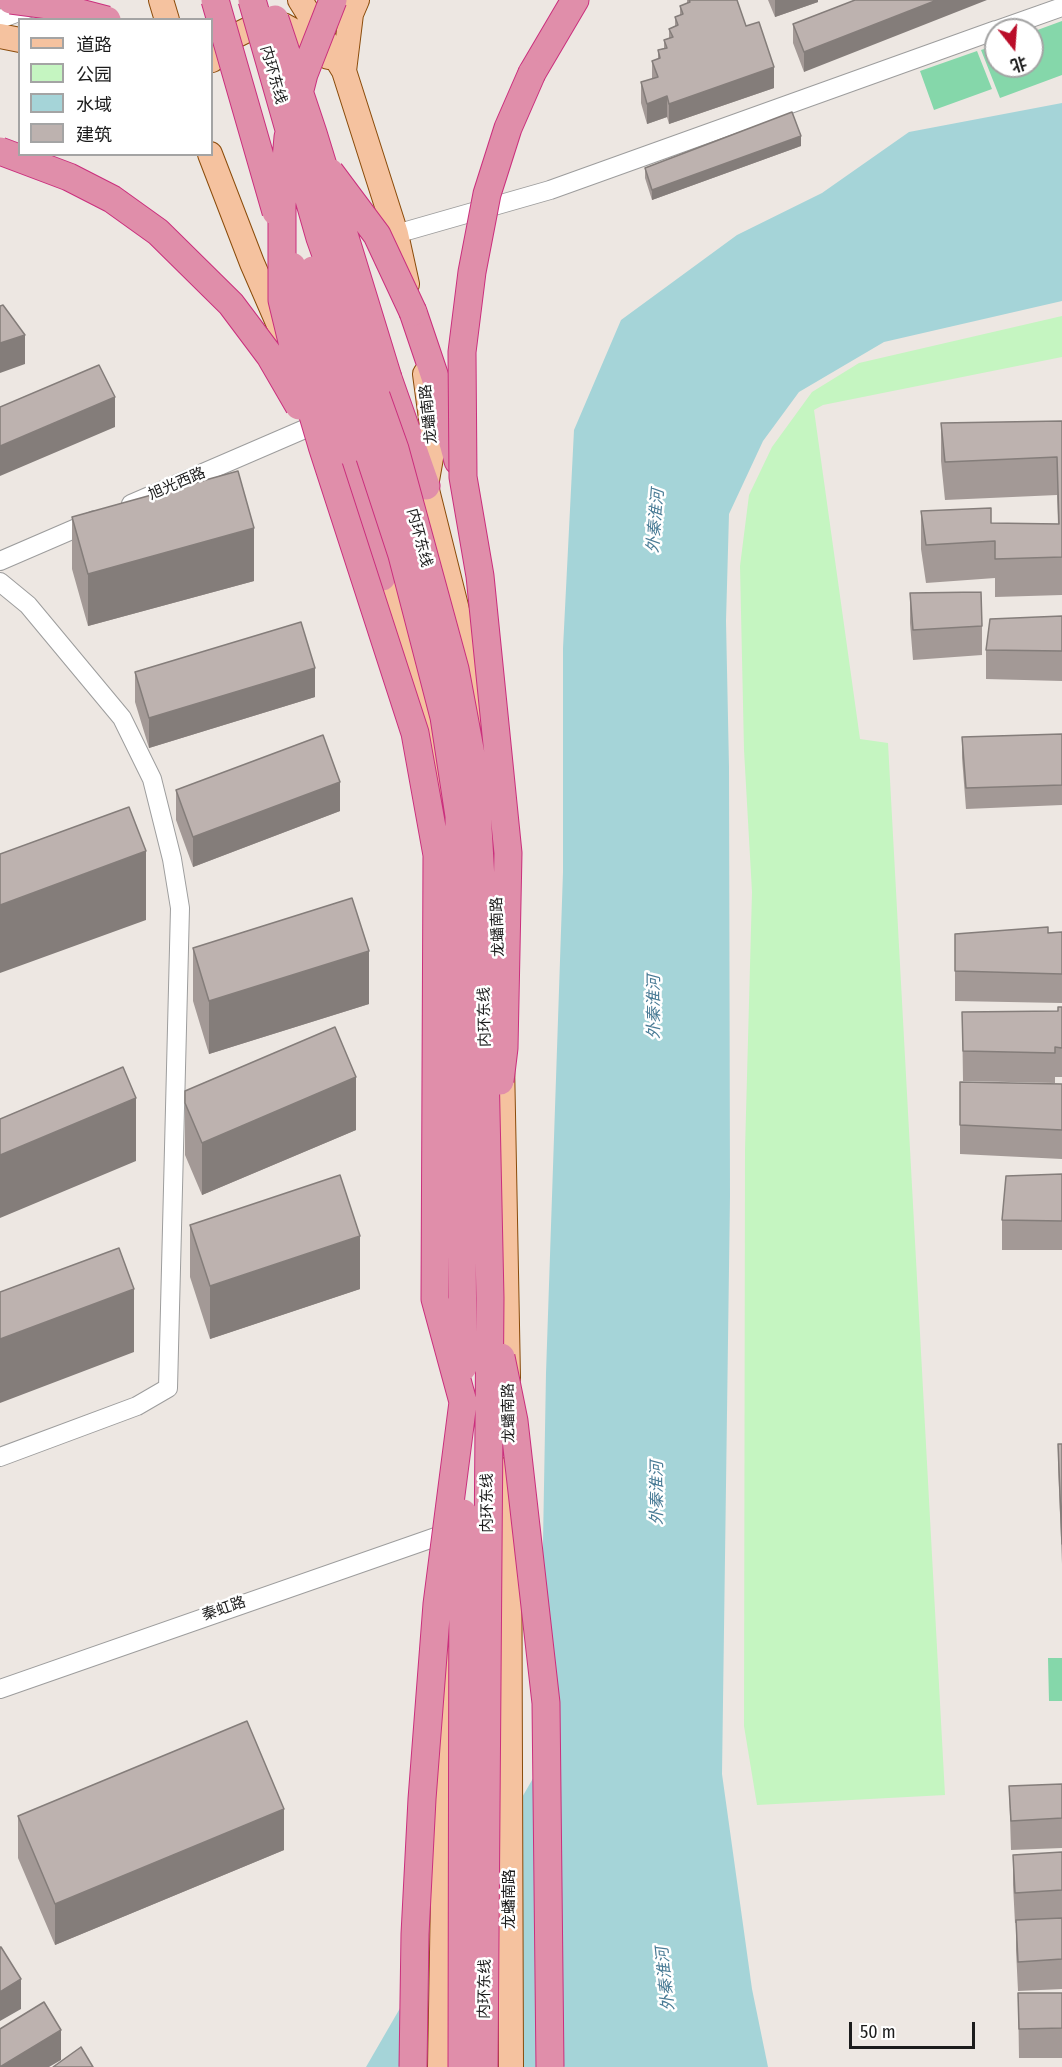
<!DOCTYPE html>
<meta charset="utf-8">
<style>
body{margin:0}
#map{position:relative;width:1062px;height:2067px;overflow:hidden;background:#ede7e2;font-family:"Fira Sans Condensed","Noto Sans SC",sans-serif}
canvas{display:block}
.legend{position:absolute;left:18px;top:18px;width:195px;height:138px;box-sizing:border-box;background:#fff;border:2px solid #a4a4a4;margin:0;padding:8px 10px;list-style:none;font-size:18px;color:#1c1c1c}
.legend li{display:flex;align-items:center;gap:12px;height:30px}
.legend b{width:30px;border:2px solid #a4a4a4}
.north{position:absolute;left:984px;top:18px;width:60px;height:60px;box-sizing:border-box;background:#fff;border:2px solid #a4a4a4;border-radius:50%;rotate:163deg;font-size:16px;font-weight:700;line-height:24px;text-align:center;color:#1c1c1c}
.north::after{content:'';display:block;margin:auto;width:21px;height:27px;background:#ba0d29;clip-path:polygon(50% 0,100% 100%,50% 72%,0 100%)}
.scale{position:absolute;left:849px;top:2022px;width:126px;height:27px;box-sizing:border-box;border:3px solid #1c1c1c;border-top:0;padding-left:8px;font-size:18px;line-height:21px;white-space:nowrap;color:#1c1c1c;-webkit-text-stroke:4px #fff;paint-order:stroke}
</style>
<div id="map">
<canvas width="1062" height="2067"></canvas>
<ul class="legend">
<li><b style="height:8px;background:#f5c29f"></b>道路</li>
<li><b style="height:16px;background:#c5f5c1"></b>公园</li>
<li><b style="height:16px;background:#a5d4d8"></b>水域</li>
<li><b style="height:16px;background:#bdb2af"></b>建筑</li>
</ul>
<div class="north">北</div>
<div class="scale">50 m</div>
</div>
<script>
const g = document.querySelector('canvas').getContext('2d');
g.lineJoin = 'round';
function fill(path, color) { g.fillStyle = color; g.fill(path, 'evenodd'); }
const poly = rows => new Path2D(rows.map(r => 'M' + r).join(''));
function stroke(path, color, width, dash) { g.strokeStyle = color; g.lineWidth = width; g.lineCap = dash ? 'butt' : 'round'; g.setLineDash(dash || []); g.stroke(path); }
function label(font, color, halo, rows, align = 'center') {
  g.font = font + ' "Fira Sans Condensed","Noto Sans SC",sans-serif'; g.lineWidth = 5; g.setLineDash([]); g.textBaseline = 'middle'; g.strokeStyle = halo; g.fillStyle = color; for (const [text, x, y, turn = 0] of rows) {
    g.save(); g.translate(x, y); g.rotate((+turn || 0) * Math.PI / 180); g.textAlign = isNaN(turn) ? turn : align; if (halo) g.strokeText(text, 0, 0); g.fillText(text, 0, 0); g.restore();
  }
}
fill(poly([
 [1062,316,1062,357,823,405,814,410,860,739,888,743,945,1795,757,1805,744,1726,745,1150,752,892,744,750,740,566,749,495,772,447,812,392,859,363]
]), '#c5f5c1');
fill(poly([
 [1062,21,1062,75,1000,98,981,50,996,45,996,66,1032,66,1032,32],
 [977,51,992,89,934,110,920,71],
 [1048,1658,1062,1658,1062,1701,1049,1701]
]), '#85d7aa');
fill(poly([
 [1062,103,1062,301,884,342,799,392,763,441,729,514,726,621,729,767,730,1196,722,1774,752,1989,768,2067,366,2067,539,1768,546,1373,563,872,563,648,574,430,621,320,737,235,822,193,909,132]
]), '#a5d4d8');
const minor = poly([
 [0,19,35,6],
 [997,30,1062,7],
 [396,234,550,190,996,30],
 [131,504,321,422],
 [0,561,95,520],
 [0,582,28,605,122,718,152,779,172,859,180,908,168,1388,137,1406,0,1457],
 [0,1689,450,1532]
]);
const major = poly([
 [161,0,167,20],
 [300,0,344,71,396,234,407,284],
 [0,36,20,40],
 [212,60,219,44,251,28,283,25,305,37,328,57],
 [344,71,351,14,357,0],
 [210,154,252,263,282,332],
 [425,374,434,441,426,486,470,662,484,761],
 [375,559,419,694,442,796,443,838],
 [502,1061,508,1378],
 [509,1469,511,2067],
 [440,2067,448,1607]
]);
const highway = poly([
 [532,73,575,0],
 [413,312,435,377,458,461],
 [388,378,426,486],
 [347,451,382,577]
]);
stroke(minor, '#9d9d9d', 20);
stroke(major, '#8a4b0a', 26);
stroke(highway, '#ca2f7d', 29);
stroke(minor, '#fff', 18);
stroke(major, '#f5c29f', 24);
stroke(highway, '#e08eaa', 27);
const highwayBridge = poly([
 [11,0,49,5,107,20],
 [215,0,276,212],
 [252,0,320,238,395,449,455,669,475,776,481,879,490,1298,484,2067],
 [333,0,304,74,288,137,282,205,282,300,296,358,322,446,415,733,437,855,435,1299,463,1402,437,1604,422,1799,415,1934,413,2067],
 [275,19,313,133,388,378],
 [0,151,69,177,112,199,158,232,231,304,270,356,299,406],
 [330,172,377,235,413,312],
 [292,266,347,451],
 [313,270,349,393,402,555,444,717,459,816,463,1367],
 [500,1081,504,1048,508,853,480,576,463,477,462,352,472,272,487,194,508,128,532,73],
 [501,1357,514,1421,546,1703,550,2067],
 [462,2067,463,1513]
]);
stroke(highwayBridge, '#ca2f7d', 29, []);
stroke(highwayBridge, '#e08eaa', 27);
fill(poly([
 [687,0,737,0,746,26,774,88,669,124,667,117,647,124,641,103,641,82,652,79,652,61,658,59,658,50,664,48,664,40,669,38,669,29,675,26,675,17,680,15,680,6,687,4],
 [768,0,818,0,818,2,775,17],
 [855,0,804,72,793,43,793,24],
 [801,146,652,200,645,178,645,168],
 [1062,421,1062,595,995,597,995,578,926,583,921,549,921,511,991,523,1058,524,1057,495,945,500,941,461,941,423],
 [72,517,254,581,88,626,72,569],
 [910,593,982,626,982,655,913,660,910,623],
 [1062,616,1062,681,986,679,986,650],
 [135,672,315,697,149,748,135,702],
 [1062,734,1062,805,966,809,962,758,962,737],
 [176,790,340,811,193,867,176,820],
 [1062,932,1062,1003,955,1001,955,934],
 [193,948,369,1004,209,1054,193,1001],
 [1062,1007,1062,1077,1055,1077,1055,1083,963,1081,962,1012,1058,1011],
 [960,1082,1062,1084,1062,1159,960,1154],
 [185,1091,356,1130,202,1195,185,1155],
 [1062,1174,1062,1250,1002,1250,1002,1220],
 [190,1225,360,1289,210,1339,190,1277],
 [1058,1444,1062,1444,1062,1564,1058,1465],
 [1062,1784,1062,1848,1011,1850,1009,1786],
 [18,1816,284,1850,55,1945,18,1858],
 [1062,1852,1062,1989,1018,1991,1016,1950,1016,1923,1015,1923,1013,1885,1013,1855],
 [1018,1993,1062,1993,1062,2058,1019,2058]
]), '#a39996');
fill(poly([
 [775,0,818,0,818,2,775,17],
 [937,0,987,0,804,72,804,52],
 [774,67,774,88,669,124,669,104],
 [667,96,667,117,647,124,647,104],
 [801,136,801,146,652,200,652,190],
 [25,335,25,364,0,373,0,343],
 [115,397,115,427,0,476,0,446],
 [254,528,254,581,88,626,88,574],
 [315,668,315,697,149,748,149,718],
 [340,782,340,811,193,867,193,837],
 [146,851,146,920,0,973,0,905],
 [369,951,369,1004,209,1054,209,1001],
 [356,1077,356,1130,202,1195,202,1143],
 [136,1098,136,1161,0,1218,0,1155],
 [360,1236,360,1289,210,1339,210,1286],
 [134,1289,134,1352,0,1403,0,1339],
 [284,1809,284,1850,55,1945,55,1904],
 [21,1979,21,2009,0,2021,0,1992],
 [61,2030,61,2060,49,2067,0,2067]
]), '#847d7a');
const building = poly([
 [689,0,737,0,746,26,759,22,774,67,669,104,667,96,647,104,641,82,658,77,652,61,660,58,658,50,667,48,664,40,673,37,669,29,678,25,675,17,683,14,680,6,690,2,689,0],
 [855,0,937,0,804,52,793,24,855,0],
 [792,112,801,136,652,190,645,168,792,112],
 [3,305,25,335,0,343,0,306,3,305],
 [99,365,115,397,0,446,0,407,99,365],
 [1062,421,1062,557,995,559,995,541,926,545,921,511,991,508,991,523,1059,524,1057,457,945,462,941,423,1062,421],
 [238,471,254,528,88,574,72,517,238,471],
 [981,592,982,626,913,630,910,593,981,592],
 [1062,616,1062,651,986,650,990,619,1062,616],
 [301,622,315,668,149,718,135,672,301,622],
 [1062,734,1062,785,966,788,962,737,1062,734],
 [323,735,340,782,193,837,176,790,323,735],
 [129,807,146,851,0,905,0,854,129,807],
 [352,898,369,951,209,1001,193,948,352,898],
 [1048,927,1048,933,1062,932,1062,974,955,971,955,934,1048,927],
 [1058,1007,1062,1007,1062,1048,1055,1047,1055,1053,963,1051,962,1012,1058,1011,1058,1007],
 [335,1027,356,1077,202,1143,185,1103,185,1091,335,1027],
 [123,1067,136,1098,0,1155,0,1119,123,1067],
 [960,1082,1062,1084,1062,1130,960,1125,960,1082],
 [1062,1174,1062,1221,1002,1220,1006,1176,1062,1174],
 [340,1175,360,1236,210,1286,190,1225,340,1175],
 [119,1248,134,1289,0,1339,0,1292,119,1248],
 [1058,1444,1062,1444,1062,1544,1058,1444],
 [247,1721,284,1809,55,1904,18,1816,247,1721],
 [1062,1784,1062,1818,1011,1821,1009,1786,1062,1784],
 [1062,1852,1062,1890,1015,1893,1013,1855,1062,1852],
 [1062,1918,1062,1959,1018,1962,1016,1920,1062,1918],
 [0,1947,1,1947,21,1979,0,1992,0,1947],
 [1018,1993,1062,1993,1062,2028,1019,2029,1018,1993],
 [44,2002,61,2030,0,2067,0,2029,44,2002],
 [81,2047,93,2067,53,2067,81,2047]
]);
fill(building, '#bdb2af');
stroke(building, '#847d7a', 1.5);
label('15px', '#1c1c1c', '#fff', [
 ["内环东线",273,75,74],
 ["龙蟠南路",429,414,-96],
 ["旭光西路",177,484,-23],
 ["内环东线",419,538,75],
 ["龙蟠南路",498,927,-92],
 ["内环东线",485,1017,-91],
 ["龙蟠南路",509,1413,-91],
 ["内环东线",488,1503,-90],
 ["秦虹路",224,1609,-19],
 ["龙蟠南路",510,1899,-90],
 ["内环东线",485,1989,-89]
]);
label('italic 16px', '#497b95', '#fff', [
 ["外秦淮河",656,521,-85],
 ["外秦淮河",655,1007,-90],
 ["外秦淮河",658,1493,-90],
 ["外秦淮河",666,1979,-96]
]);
</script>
